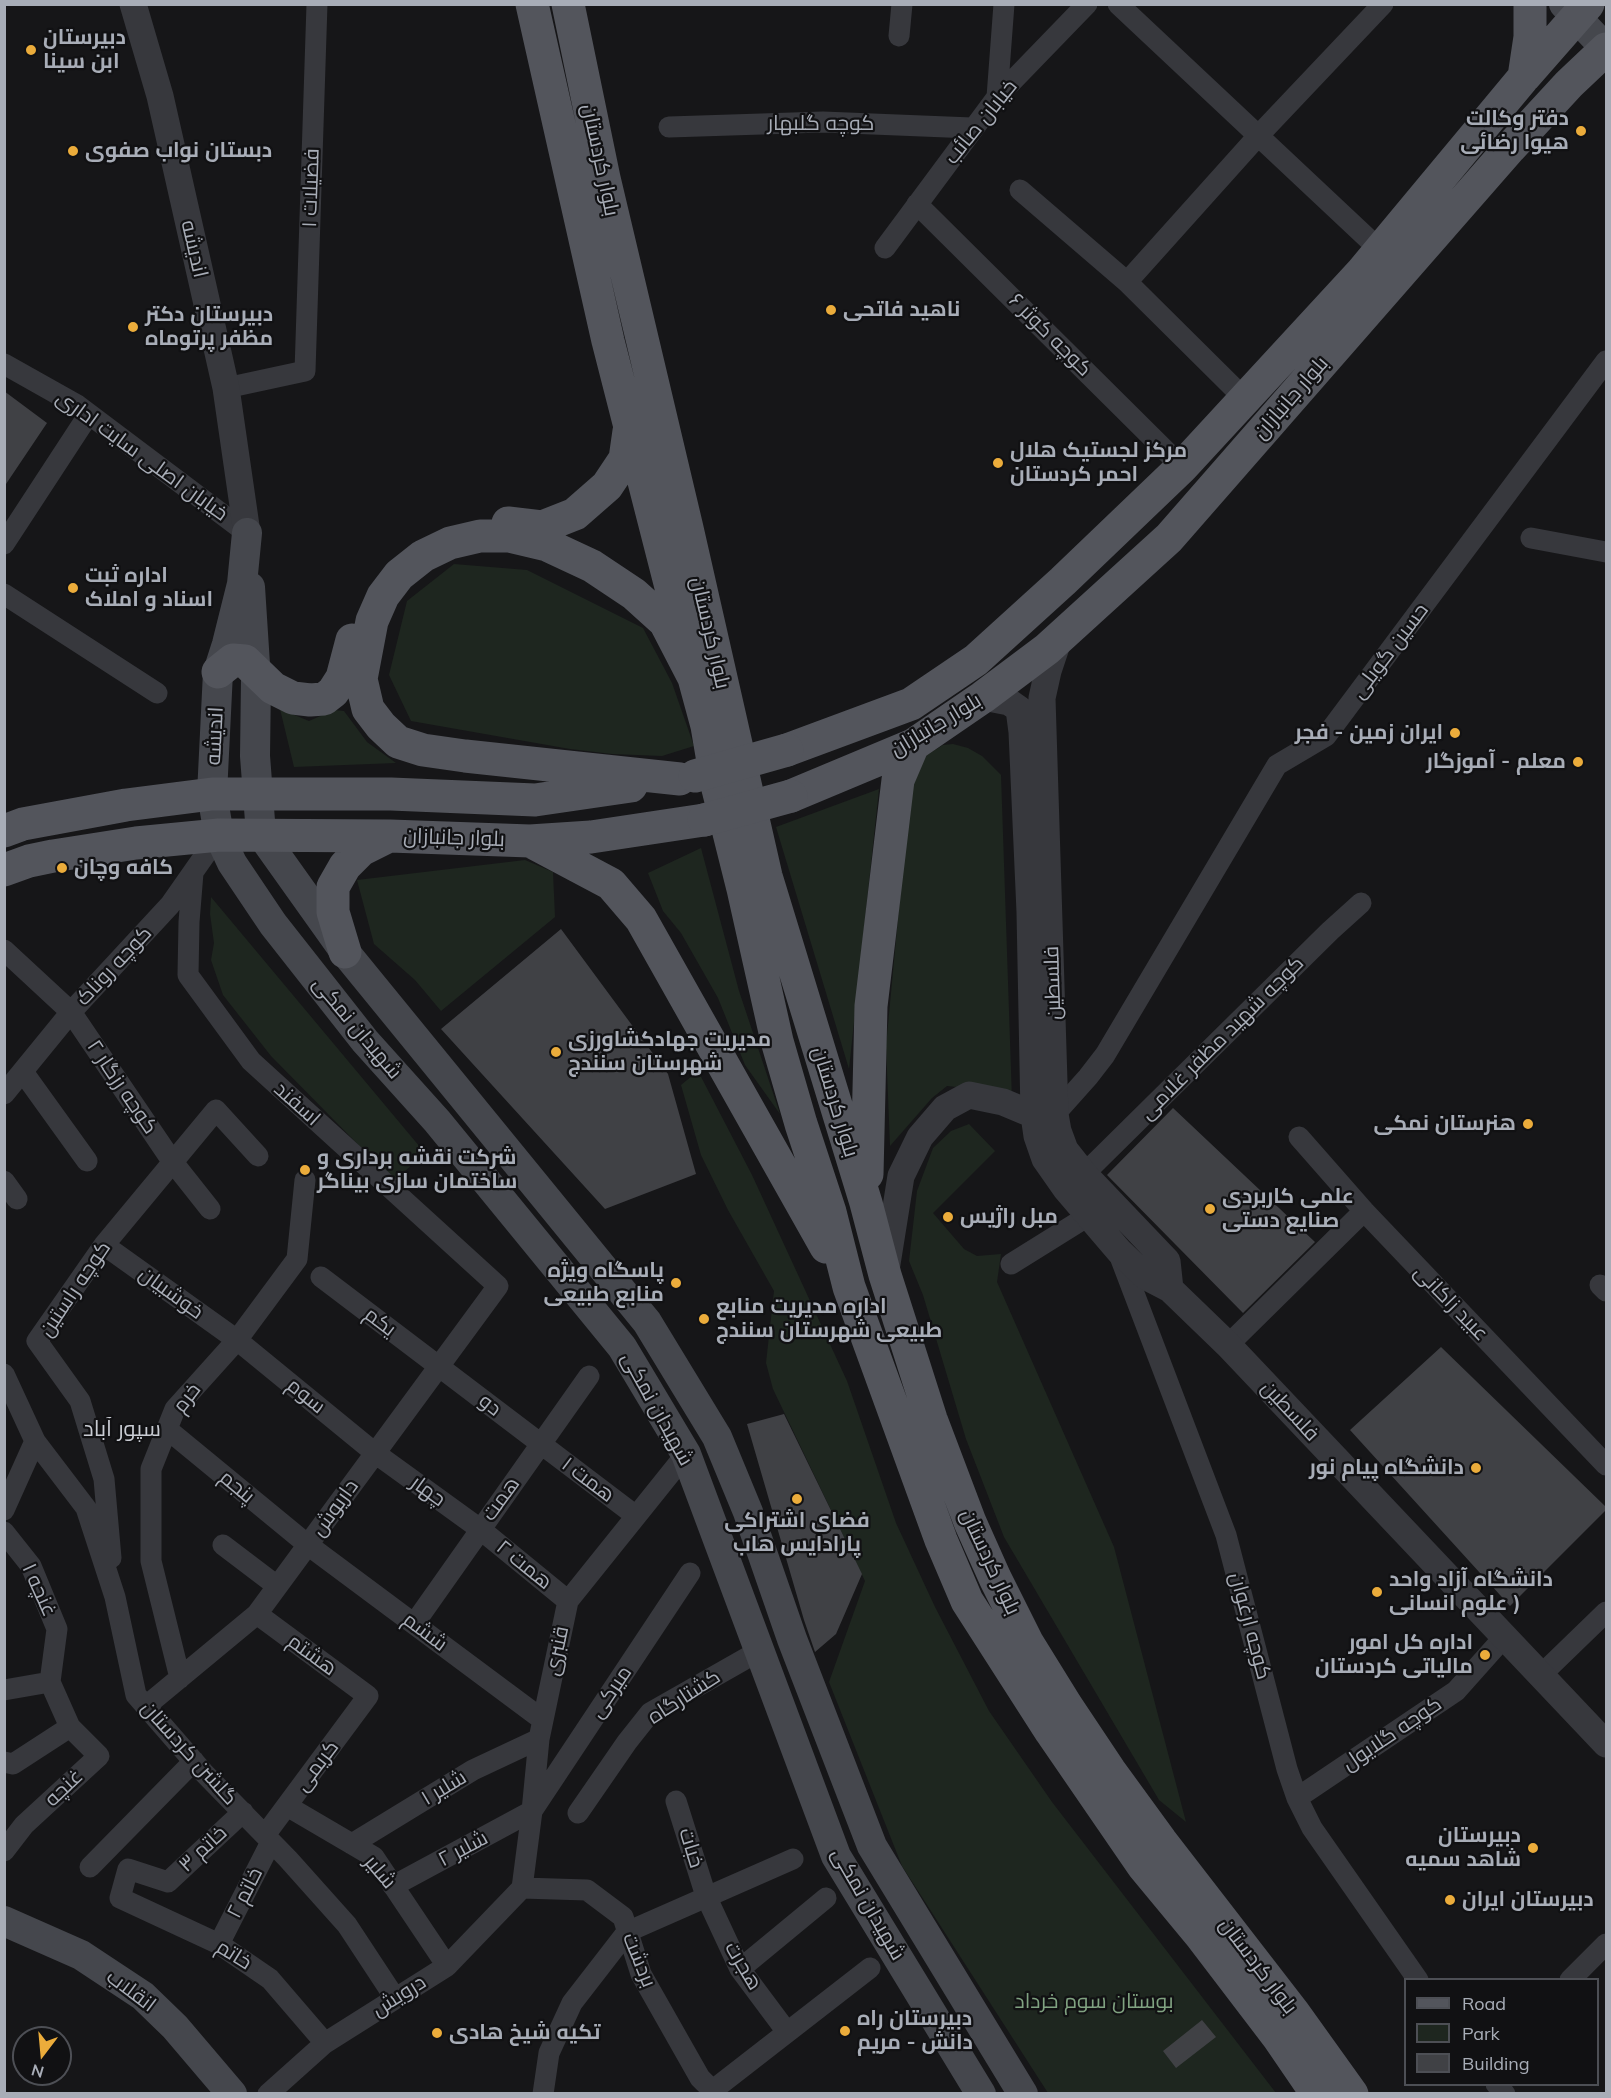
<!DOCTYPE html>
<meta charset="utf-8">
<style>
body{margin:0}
#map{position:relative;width:1611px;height:2098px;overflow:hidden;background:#161618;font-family:Mulish,sans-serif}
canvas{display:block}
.frame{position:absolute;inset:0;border:6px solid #a8adb7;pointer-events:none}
.legend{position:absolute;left:1404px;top:1978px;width:195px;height:108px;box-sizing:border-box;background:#111113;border:2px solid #4d4f55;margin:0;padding:8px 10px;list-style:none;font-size:18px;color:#a8adb7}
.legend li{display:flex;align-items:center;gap:12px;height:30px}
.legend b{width:30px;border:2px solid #4d4f55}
.north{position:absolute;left:12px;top:2026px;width:60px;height:60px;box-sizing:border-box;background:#111113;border:2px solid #4d4f55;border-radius:50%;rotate:196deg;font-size:16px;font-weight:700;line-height:24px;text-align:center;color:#a8adb7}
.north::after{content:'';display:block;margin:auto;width:21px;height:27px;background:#ebac3b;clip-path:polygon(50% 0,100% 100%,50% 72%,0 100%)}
</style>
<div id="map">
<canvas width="1611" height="2098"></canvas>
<div class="frame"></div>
<ul class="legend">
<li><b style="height:8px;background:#53555c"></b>Road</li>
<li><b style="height:16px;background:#1e261f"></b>Park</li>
<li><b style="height:16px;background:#404145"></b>Building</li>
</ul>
<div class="north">N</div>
</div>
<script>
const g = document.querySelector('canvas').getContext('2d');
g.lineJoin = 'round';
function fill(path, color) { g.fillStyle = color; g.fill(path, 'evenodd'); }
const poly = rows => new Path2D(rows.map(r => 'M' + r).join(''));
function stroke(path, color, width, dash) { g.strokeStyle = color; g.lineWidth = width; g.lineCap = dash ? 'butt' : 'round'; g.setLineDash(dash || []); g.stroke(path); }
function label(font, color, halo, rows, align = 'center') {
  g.font = font + ' Mulish,Cairo,sans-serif'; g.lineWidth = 4.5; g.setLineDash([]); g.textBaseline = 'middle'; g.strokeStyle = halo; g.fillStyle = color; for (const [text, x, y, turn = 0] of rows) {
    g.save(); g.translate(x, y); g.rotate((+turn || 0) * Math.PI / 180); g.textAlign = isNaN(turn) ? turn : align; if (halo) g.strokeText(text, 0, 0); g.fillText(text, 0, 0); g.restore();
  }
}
fill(poly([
 [454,564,527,570,643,628,672,683,694,746,662,756,612,754,570,749,411,721,389,675,407,601],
 [280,709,309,721,334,710,344,711,367,742,396,763,294,767],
 [953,744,968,748,982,756,1001,775,1012,1100,986,1090,947,1086,932,1098,890,1146,886,1046,908,812,917,761,943,745],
 [879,789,849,1069,776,827],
 [701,848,739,991,780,1114,745,1065,718,998,681,933,663,911,648,873],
 [525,860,553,872,555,917,441,1011,415,980,374,944,357,880],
 [211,897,425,1153,394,1181,271,1056,223,995,211,960,214,943,210,914],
 [698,1071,752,1175,847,1381,896,1523,935,1607,989,1711,1052,1802,1276,2093,1048,2093,902,1866,829,1682,865,1581,773,1389,766,1363,774,1291,728,1210,701,1155,681,1085],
 [969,1124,995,1151,933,1213,964,1249,977,1256,1001,1254,997,1282,1114,1547,1186,1822,1159,1800,1004,1537,966,1439,923,1295,909,1261,917,1191,933,1148,951,1131]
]), '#1e261f');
fill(poly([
 [4,391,47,423,4,487],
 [561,929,668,1074,696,1174,605,1209,441,1029],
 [1173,1108,1315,1242,1243,1313,1107,1175],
 [1441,1347,1606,1507,1606,1510,1510,1606,1350,1430],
 [784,1414,862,1574,836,1634,815,1652,804,1620,747,1424],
 [1202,2020,1216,2037,1176,2068,1163,2051]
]), '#404145');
stroke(poly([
 [1118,4,1380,250],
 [899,36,902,4],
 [997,97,1004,4],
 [669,127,823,122,972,128],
 [1020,190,1127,282,1245,399],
 [917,204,1182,467],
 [885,248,997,97,1087,4],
 [1127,282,1258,136,1383,4],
 [4,364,77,405,247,533],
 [226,388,305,371,317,4],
 [1531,538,1606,552],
 [4,544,89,414],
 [4,594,157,693],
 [4,950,71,1012,172,1161,210,1209],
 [23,1072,87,1161],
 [4,1094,71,1012,170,905,219,835],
 [1047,1114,1055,1114,1088,1077,1105,1055,1277,765,1326,736,1606,361],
 [1299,1137,1364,1211,1606,1465],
 [1084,1174,1330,931,1361,903],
 [4,1181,17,1199],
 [104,1245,237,1340,375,1453,480,1529,568,1601],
 [1119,1254,1226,1535,1287,1769,1297,1798,1312,1828,1418,1980],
 [1011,1264,1088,1216],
 [321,1277,636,1516],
 [1600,1285,1606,1291],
 [1228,1345,1364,1211],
 [4,1374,35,1441,86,1508,115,1597,136,1695,203,1772,288,1859,347,1925,395,1998],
 [167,1429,308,1545,543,1720],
 [4,1510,35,1441],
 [4,1532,31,1566,57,1629,50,1682,70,1727,13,1764,4,1762],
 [223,1545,277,1586],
 [111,1558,104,1479,80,1401,37,1341,104,1245,216,1110,258,1156],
 [257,1614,368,1696,265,1835],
 [414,1624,589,1376],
 [1542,1674,1606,1612],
 [180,1678,151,1561,151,1469,175,1409,237,1340,297,1259,305,1180],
 [4,1690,50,1682],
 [146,1706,257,1614,498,1286,251,1061,188,975,189,922,193,873],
 [1297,1798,1456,1691,1505,1636],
 [676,1801,706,1896,740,1969,787,2032],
 [287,1806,374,1857,447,1966],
 [243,1812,168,1882,128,1869,120,1898,219,1944,270,1979,325,2043],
 [578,1813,627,1742,650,1713,759,1651],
 [352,1844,473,1770,539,1739],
 [4,1851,24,1825,99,1756,70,1727],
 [90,1867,194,1761],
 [393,1886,532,1811,690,1573],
 [522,1888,532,1811,539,1739,568,1601,686,1454],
 [522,1888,587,1890,623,1917,641,1974,700,2078,716,2094],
 [219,1944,271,1842],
 [740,1969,826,1898],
 [1570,1980,1606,1944],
 [1496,2084,1505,2094],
 [713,2090,870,1968],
 [268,2094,325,2043,447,1966,522,1888],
 [543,2094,549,2053,572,2003,627,1932,793,1859]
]), '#37383d', 21);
stroke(poly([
 [133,4,160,96,226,388,247,533],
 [1059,638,1048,671,1042,698,1055,1114,1058,1131,1065,1150,1084,1174,1167,1261,1170,1289],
 [983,697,1009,702,1019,709,1022,732,1030,912,1034,1115,1037,1136,1045,1159,1066,1189,1119,1251,1145,1276,1170,1289,1228,1345,1606,1744],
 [886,1270,901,1176,920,1137,945,1108,969,1095,1003,1102,1034,1115]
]), '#37383d', 27);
stroke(poly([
 [1564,4,1606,49],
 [247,533,242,584,227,644,218,672,212,794,219,835,232,863,273,924,365,1041,437,1121,622,1347,686,1454,836,1856,981,2094],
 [250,587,256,680,255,756,261,834,345,952,647,1322,717,1437,748,1512,792,1639,872,1846,1023,2094],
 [4,1921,81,1955,143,1996,175,2027,232,2094]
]), '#45474d', 30);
stroke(poly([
 [532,4,608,341,685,642],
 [568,4,604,178,687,528,766,876,866,1203,885,1275,931,1419,970,1522,995,1578,1027,1642,1066,1705,1110,1771,1161,1841,1294,2013,1352,2094],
 [1524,77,1530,37,1530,4],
 [508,523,542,527,575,514,607,486,625,459,629,431],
 [218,672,233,660,245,661,273,688,293,698,310,700,324,699,333,692,342,678,352,640],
 [787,750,911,704,976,660,1063,581,1182,467,1361,273,1524,77,1588,4],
 [680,779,465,756,423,750,398,742,381,726,368,709,361,679,372,621,383,596,399,575,423,556,450,543,480,536,509,536,547,545,592,566,634,594,665,622,694,678,707,726,717,785,743,889,777,1041,801,1124,830,1212,849,1287,941,1540,967,1601,1051,1732,1143,1866,1201,1936,1278,2037,1317,2094],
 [791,796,913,745,983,697,1047,649,1169,538,1510,148,1569,84,1606,49],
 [4,831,23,824,126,805,212,794,391,794,535,800,631,786],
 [530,841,611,884,641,919,826,1247],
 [4,870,29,861,53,856,136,843,219,835,390,836,530,841,591,837,704,820],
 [345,952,333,912,333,887,345,866,361,850,389,836],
 [867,1174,871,1006,898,780,913,745]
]), '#53555c', 33);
stroke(poly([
 [695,776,787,750],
 [704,820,791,796]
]), '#53555c', 33);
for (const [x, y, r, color] of [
 [31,50,6,"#ebac3b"],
 [1581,131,6,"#ebac3b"],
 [73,151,6,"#ebac3b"],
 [831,310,6,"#ebac3b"],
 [133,327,6,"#ebac3b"],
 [998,463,6,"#ebac3b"],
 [73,588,6,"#ebac3b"],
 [1455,733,6,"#ebac3b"],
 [1578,762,6,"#ebac3b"],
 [62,868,6,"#ebac3b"],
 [556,1052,6,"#ebac3b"],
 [1528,1124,6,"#ebac3b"],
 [305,1170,6,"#ebac3b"],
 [1210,1209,6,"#ebac3b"],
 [948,1217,6,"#ebac3b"],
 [676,1283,6,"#ebac3b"],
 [704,1319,6,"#ebac3b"],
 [1476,1468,6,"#ebac3b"],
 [797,1499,6,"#ebac3b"],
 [1377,1592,6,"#ebac3b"],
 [1485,1655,6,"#ebac3b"],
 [1533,1848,6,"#ebac3b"],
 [1450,1900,6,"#ebac3b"],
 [845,2031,6,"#ebac3b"],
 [437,2033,6,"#ebac3b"]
]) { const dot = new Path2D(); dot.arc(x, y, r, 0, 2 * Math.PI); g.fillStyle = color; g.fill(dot); stroke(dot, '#111113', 2); }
label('bold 21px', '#a8adb7', '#111113', [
 ["دبیرستان",43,38],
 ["ابن سینا",43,62],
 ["دفتر وکالت",1569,119,"right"],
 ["هیوا رضائی",1569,143,"right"],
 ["دبستان نواب صفوی",85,151],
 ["ناهید فاتحی",843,310],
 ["دبیرستان دکتر",145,315],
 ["مظفر پرتوماه",145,339],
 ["مرکز لجستیک هلال",1010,451],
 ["احمر کردستان",1010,475],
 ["اداره ثبت",85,576],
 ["اسناد و املاک",85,600],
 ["ایران زمین - فجر",1443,733,"right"],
 ["معلم - آموزگار",1566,762,"right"],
 ["کافه وچان",74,868],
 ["مدیریت جهادکشاورزی",568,1040],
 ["شهرستان سنندج",568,1064],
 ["هنرستان نمکی",1516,1124,"right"],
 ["شرکت نقشه برداری و",317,1158],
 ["ساختمان سازی بیناگر",317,1182],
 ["علمی کاربردی",1222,1197],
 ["صنایع دستی",1222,1221],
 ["مبل راژیس",960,1217],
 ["پاسگاه ویژه",664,1271,"right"],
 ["منابع طبیعی",664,1295,"right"],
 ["اداره مدیریت منابع",716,1307],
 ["طبیعی شهرستان سنندج",716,1331],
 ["دانشگاه پیام نور",1464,1468,"right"],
 ["فضای اشتراکی",797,1521,"center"],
 ["پارادایس هاب",797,1545,"center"],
 ["دانشگاه آزاد واحد",1389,1580],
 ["علوم انسانی )",1389,1604],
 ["اداره کل امور",1473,1643,"right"],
 ["مالیاتی کردستان",1473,1667,"right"],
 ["دبیرستان",1521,1836,"right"],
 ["شاهد سمیه",1521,1860,"right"],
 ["دبیرستان ایران",1462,1900],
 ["دبیرستان راه",857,2019],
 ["دانش - مریم",857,2043],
 ["تکیه شیخ هادی",449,2033]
], 'left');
label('21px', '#a8adb7', '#111113', [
 ["خیابان صائب",981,122,-51],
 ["کوچه گلبهار",821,124],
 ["بلوار کردستان",600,160,78],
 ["فضیلات ۱",311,188,-88],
 ["اندیشه",194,249,77],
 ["کوچه کوثر ۶",1050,335,45],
 ["بلوار جانبازان",1291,398,-49],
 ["خیابان اصلی سایت اداری",142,456,36],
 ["بلوار کردستان",710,633,77],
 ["حسین گویلی",1390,651,-53],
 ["بلوار جانبازان",936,725,-31],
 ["اندیشه",215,736,-87],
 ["بلوار جانبازان",454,838,2],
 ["کوچه روناک",114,966,-47],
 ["فلسطین",1053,983,-92],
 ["شهیدان نمکی",357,1028,50],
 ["کوچه شهید مظفر غلامی",1222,1038,-45],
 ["کوچه رزگار ۲",122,1087,56],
 ["بلوار کردستان",835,1102,73],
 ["اسفند",297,1104,42],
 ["کوچه راستین",75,1289,-56],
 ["خوشبیان",171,1293,36],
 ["عبید زاکانی",1451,1303,46],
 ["یکم",380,1322,37],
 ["سوم",306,1396,39],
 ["خرم",187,1398,-52],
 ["دو",490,1405,38],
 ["شهیدان نمکی",657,1409,61],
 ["فلسطین",1290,1411,47],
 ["همت ۱",588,1480,37],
 ["پنجم",237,1487,40],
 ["چهار",428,1491,36],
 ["همت",501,1499,-54],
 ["داریوش",335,1508,-54],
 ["بلوار کردستان",990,1562,65],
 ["همت ۲",524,1565,39],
 ["غنچه ۱",39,1590,66],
 ["کوچه ارغوان",1250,1626,75],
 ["ششم",425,1632,37],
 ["قنبری",557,1651,-78],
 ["هشتم",312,1655,36],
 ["میرکی",611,1692,-56],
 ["کشتارگاه",684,1697,-33],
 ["کوچه گلایول",1392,1734,-34],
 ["گلشن کردستان",189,1753,48],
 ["کریمی",317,1766,-53],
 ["غنچه",64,1788,-43],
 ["شلیر ۱",444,1788,-31],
 ["خبات",691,1848,73],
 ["خاتم ۳",203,1849,-43],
 ["شلیر ۲",463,1849,-28],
 ["شلیر",380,1872,50],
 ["خاتم ۲",245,1893,-63],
 ["شهیدان نمکی",868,1904,60],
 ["خاتم",234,1955,32],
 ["بردشت",639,1960,68],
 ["هجرت",743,1966,59],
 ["بلوار کردستان",1258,1966,53],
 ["انقلاب",131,1991,37],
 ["درویش",399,1996,-32]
]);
label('21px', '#80a281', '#111113', [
 ["بوستان سوم خرداد",1094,2002]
]);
label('22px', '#c9ccd3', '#111113', [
 ["سپور آباد",122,1429]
]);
</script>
